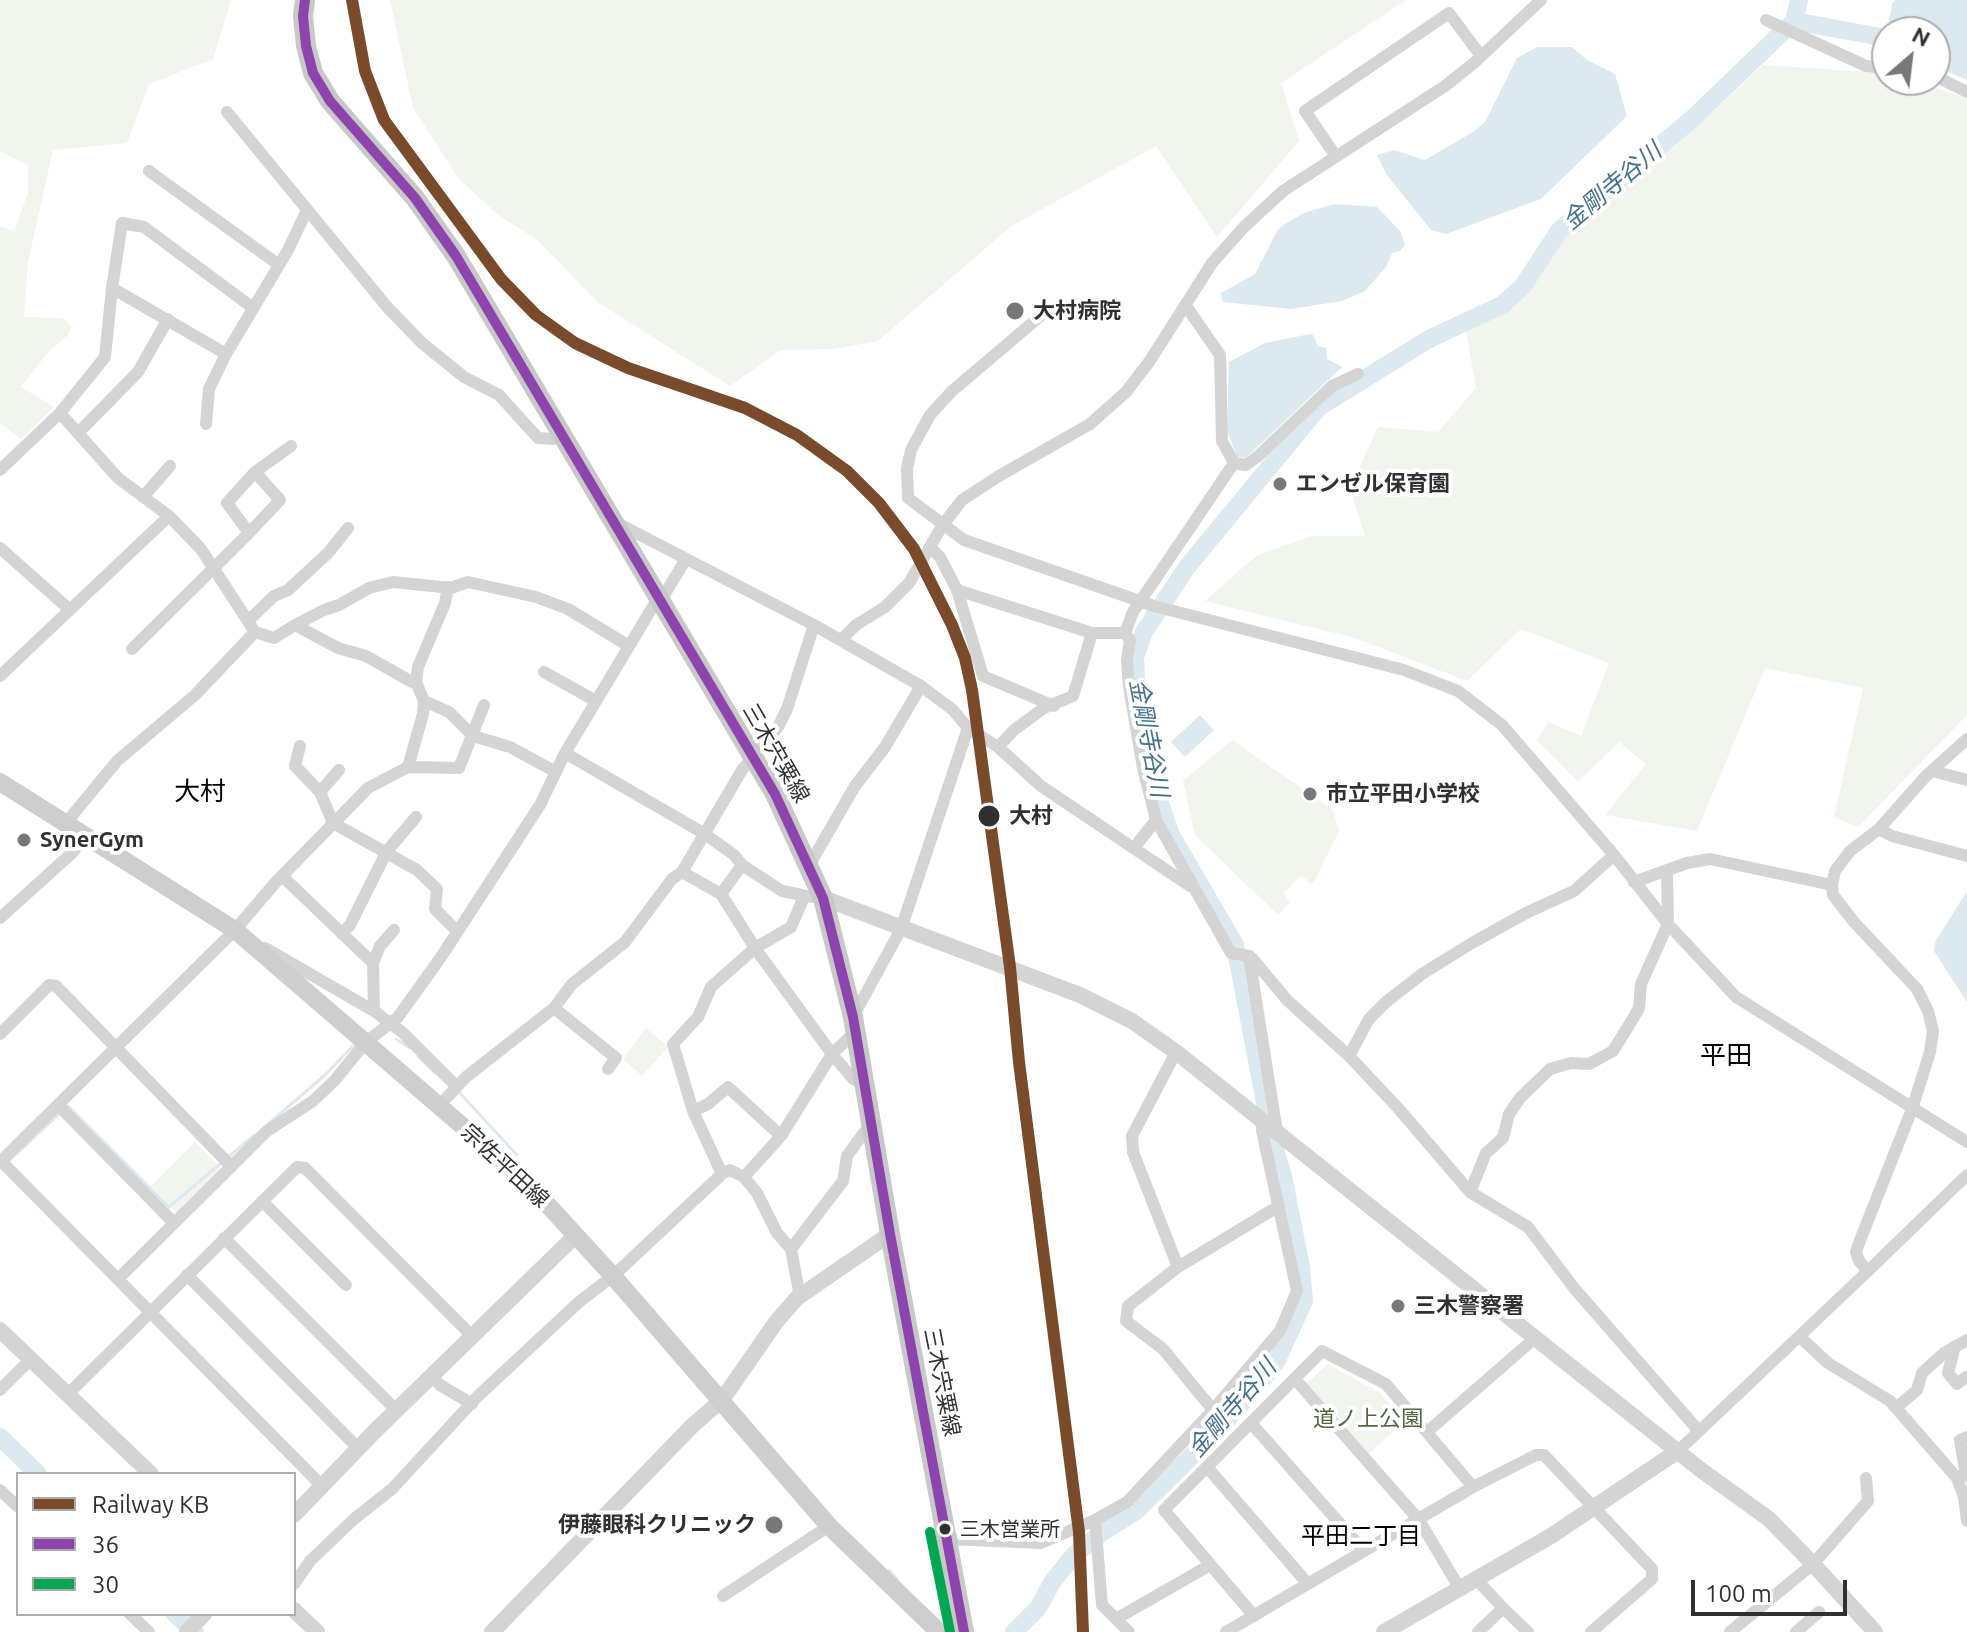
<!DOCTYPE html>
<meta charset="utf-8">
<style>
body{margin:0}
#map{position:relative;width:1967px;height:1632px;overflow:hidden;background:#fff;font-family:Ubuntu,sans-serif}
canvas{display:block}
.legend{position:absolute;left:16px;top:1472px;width:280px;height:144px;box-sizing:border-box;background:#fff;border:2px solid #acacac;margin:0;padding:10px 14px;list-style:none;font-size:24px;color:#303030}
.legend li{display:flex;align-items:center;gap:16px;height:40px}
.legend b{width:40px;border:2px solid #acacac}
.north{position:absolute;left:1871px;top:16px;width:80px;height:80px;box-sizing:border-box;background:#fff;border:2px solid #acacac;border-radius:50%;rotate:28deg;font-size:22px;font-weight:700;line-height:32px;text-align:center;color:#303030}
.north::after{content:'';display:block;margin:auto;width:28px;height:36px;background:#787878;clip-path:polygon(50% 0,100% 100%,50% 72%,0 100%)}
.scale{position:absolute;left:1691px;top:1580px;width:156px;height:36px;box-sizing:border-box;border:4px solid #303030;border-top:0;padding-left:10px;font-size:24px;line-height:28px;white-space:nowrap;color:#303030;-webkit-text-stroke:6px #fff;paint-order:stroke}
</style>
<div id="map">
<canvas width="1967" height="1632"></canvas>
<ul class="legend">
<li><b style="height:10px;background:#7a4b2a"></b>Railway KB</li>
<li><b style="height:10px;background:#8e44ad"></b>36</li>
<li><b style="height:10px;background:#00a651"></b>30</li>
</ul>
<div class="north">N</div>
<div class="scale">100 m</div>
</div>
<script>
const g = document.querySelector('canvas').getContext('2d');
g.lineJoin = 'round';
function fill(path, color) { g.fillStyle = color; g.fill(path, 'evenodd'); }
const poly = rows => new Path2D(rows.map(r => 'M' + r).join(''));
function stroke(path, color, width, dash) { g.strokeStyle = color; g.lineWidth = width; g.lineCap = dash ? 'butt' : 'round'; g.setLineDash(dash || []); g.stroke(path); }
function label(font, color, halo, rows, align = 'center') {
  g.font = font + ' Ubuntu,"Noto Sans JP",sans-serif'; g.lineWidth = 8; g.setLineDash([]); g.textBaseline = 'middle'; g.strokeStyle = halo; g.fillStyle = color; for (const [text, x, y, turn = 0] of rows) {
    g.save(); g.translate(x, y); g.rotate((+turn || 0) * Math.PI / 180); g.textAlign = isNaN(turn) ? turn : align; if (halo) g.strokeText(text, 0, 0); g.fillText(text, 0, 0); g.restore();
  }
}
fill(poly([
 [0,0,231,0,213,59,149,84,127,143,53,150,28,262,24,317,61,318,67,321,71,327,68,335,49,351,21,387,54,407,21,439,0,423,0,226,14,231,28,193,28,165,0,151],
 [390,0,1406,0,1281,83,1299,141,1217,237,1156,146,1010,227,878,341,834,349,781,350,730,386,599,303,537,240,497,214,459,179,413,108],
 [1763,65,1887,73,1887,80,1909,80,1967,98,1967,715,1858,827,1834,817,1863,688,1765,668,1697,831,1605,815,1646,764,1619,742,1578,782,1537,740,1548,722,1581,736,1609,663,1521,629,1467,681,1355,638,1205,601,1257,555,1313,536,1365,536,1350,488,1378,427,1438,432,1476,388,1466,331,1524,296,1566,233,1706,118],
 [1232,740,1333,810,1339,831,1316,878,1311,884,1301,875,1284,893,1290,902,1278,915,1195,835,1183,781],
 [646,1028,668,1047,642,1076,623,1059],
 [195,1142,220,1167,221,1175,179,1215,151,1186],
 [1328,1364,1380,1393,1405,1421,1366,1456,1307,1384]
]), '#f1f5ed');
fill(poly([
 [1895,0,1967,0,1967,80,1935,66,1935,32,1887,32,1892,4],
 [1537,47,1572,47,1587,60,1615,74,1627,116,1541,199,1446,234,1431,230,1386,174,1377,155,1394,150,1425,160,1473,132,1485,122,1517,58],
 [1334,204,1377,207,1400,231,1405,245,1400,251,1392,253,1386,267,1365,291,1342,301,1291,309,1223,302,1221,293,1255,274,1277,231,1283,225,1304,213],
 [1310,334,1313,335,1318,346,1326,348,1327,359,1342,367,1250,454,1245,458,1237,457,1227,430,1229,362,1265,343],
 [1200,715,1214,730,1185,757,1171,742],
 [1967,891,1967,1002,1934,951,1935,942]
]), '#dce9f0');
stroke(poly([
 [396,1039,410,1048],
 [418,1056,435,1073],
 [457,1090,517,1155],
 [65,1109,68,1106,169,1207,221,1163],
 [267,1125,325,1075,355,1044],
 [227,1158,255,1135],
 [9,1161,59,1114],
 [889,1570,897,1579]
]), '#dce9f0', 3);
stroke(poly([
 [1794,21,1886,38],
 [0,1437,38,1474],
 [175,1614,195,1632],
 [1014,1632,1038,1608,1053,1581,1073,1556,1104,1531,1136,1511,1214,1434,1250,1394,1276,1362,1304,1301,1301,1267,1283,1176,1272,1140,1235,945,1170,833,1151,776,1137,705,1135,657,1144,632,1187,567,1319,407,1429,339,1502,305,1523,286,1559,231,1693,118,1794,21,1799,0]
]), '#dce9f0', 18);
stroke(poly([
 [1766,20,1866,66,1887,68],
 [1935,76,1967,92],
 [227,112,388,308,422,343,464,377,499,395,538,438,553,439,561,435],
 [1335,155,1305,111,1449,13,1481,56],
 [149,171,279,265],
 [112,288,122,223,144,227,253,308],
 [1186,306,1220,355,1222,441,1234,463,1133,612,1125,633,1130,640,1127,661,1129,687,1143,768,1156,820,1231,953,1249,956,1277,1132],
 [1051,307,952,391,930,415,911,450,907,468,908,498,964,540,1154,606,1404,670,1458,691,1502,725,1614,855,1668,924,1736,997,1967,1142],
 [60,413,118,478,169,516,201,549,255,632,274,638,295,625,324,610,339,605,369,588,393,582,451,588,468,582,536,597,568,609,629,646],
 [206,424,209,389,226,354],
 [78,433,138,372,168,319],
 [1234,463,1246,465,1257,457,1332,386,1358,374],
 [0,470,60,413,105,357,112,288,226,354,288,250,307,210],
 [143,497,170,466],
 [617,523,814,625,921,686,953,710,968,728,998,747,1041,786,1190,886],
 [249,533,280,500,255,472],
 [930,547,940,557,957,590,983,676,1054,706],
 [0,548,69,609],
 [957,590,1092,633],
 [660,602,686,559],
 [248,621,274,596,288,590,328,553,348,528],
 [295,625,338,648,366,656,412,682,416,682],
 [841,640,856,625,885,607,909,583,942,526,962,500,999,476,1090,424,1126,392,1149,362,1212,263,1243,228,1283,191,1445,86,1474,63,1541,0],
 [132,649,249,533,227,503,255,472,291,446],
 [544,672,596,701],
 [0,676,169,516],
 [424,701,449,712,473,736,510,747,556,772],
 [300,746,295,766,320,792],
 [998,747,1014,730,1044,708,1073,696,1092,633,1125,633],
 [565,753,705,834,734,855,742,865,782,891,812,897],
 [408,767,459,768,484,705],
 [339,770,320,792,333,823,417,870,437,889,435,909,457,931],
 [1932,771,1967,780],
 [66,823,117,761,195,695,255,632],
 [1879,829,1892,836,1967,856],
 [1134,848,1156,820],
 [810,864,855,786,885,747,921,686],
 [742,865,721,894,755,948,832,1054,853,1079,865,1085],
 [682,872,721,894],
 [282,876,373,963],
 [1634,882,1687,863,1710,859,1832,885],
 [0,918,72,853,87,835],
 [342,934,350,925,387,851,416,817],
 [265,948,374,1011,402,1032,456,1086],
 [1252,958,1287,1000,1349,1056,1398,1108,1470,1192,1528,1227,1574,1288,1698,1430],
 [554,1008,616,1058,608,1069],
 [374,1011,373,963,380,946,394,930],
 [853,1017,901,929,968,728],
 [0,1034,49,985,56,986,231,1166],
 [1176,1052,1132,1136,1133,1152,1178,1267,1128,1306,1126,1321,1163,1349,1213,1410],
 [1349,1056,1369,1019,1386,1002,1422,974,1472,943,1526,913,1574,891,1614,855],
 [59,1106,173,1222],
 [439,1106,466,1077,554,1008,572,984,625,942,672,879,682,872,742,770,778,727,787,709,814,625],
 [693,1111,708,1104,728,1087,781,1136],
 [0,1160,321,1485],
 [0,1162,235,930,275,883,368,788,408,767,423,714,424,701,416,682,418,667,445,603,448,587],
 [722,1174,693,1111,673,1044,698,1017,711,987,755,948,791,927,804,897],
 [744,1177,781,1136,832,1054,856,1031],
 [1470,1192,1486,1153,1503,1138,1509,1114,1520,1098,1550,1069,1571,1063,1589,1064,1613,1051,1634,1017,1639,1008,1641,984,1668,924,1667,872],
 [262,1201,346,1285],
 [224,1238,396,1410],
 [791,1249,843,1181,847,1156,871,1123],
 [1178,1267,1279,1206],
 [1868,1271,1967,1175],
 [187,1275,358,1448],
 [118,1279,267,1131,313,1101,335,1080,365,1043,398,1017,441,957,540,805,565,753,658,598],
 [1801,1338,1828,1363,1890,1401,1957,1478],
 [1955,1346,1948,1373,1957,1384,1966,1377],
 [432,1376,440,1385,472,1404],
 [1295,1379,1419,1520,1460,1589],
 [0,1390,30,1360],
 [67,1395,297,1167,305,1168,472,1336],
 [1897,1407,1917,1390,1922,1373,1944,1353,1967,1340],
 [1251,1423,1364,1551],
 [1427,1432,1535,1338],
 [1678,1451,1868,1271,1859,1261,1856,1252,1859,1243,1912,1109,1930,1052,1933,1031,1928,1011,1917,989,1854,922,1833,895,1832,885,1835,871,1850,851,1879,829,1925,777,1967,739],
 [1207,1467,1308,1584],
 [1967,1475,1957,1478,1964,1497,1967,1521],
 [1966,1476,1960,1440,1967,1437],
 [0,1490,18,1507],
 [1095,1520,1102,1605,1129,1632],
 [946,1539,1041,1543,1095,1520,1127,1502,1213,1410,1280,1331,1297,1291,1262,1131,1262,1119],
 [1476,1579,1503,1608],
 [294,1584,310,1561,354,1519,392,1489,477,1397,579,1302,613,1276,722,1174,730,1170,744,1177,757,1193,777,1233,791,1249,799,1292,797,1298],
 [723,1596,829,1526],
 [130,1614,149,1632],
 [1254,1616,1164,1510,1322,1351,1386,1384,1473,1487],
 [1116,1619,1210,1565],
 [1226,1632,1473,1487,1536,1455,1544,1455,1652,1569,1652,1579,1591,1632],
 [1478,1632,1503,1608,1528,1632],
 [1730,1632,1813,1564,1868,1501,1866,1478],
 [1796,1632,1819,1612]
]), '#d4d4d4', 12);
stroke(poly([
 [823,898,1080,995,1132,1021,1176,1052,1701,1470,1769,1519,1813,1564,1875,1632],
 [0,1330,151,1474],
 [294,1515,374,1432,575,1236],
 [294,1610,317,1632],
 [187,1632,204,1614],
 [492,1632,693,1425,722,1400,776,1322,797,1298,890,1234],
 [1384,1632,1551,1536,1678,1451]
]), '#d4d4d4', 16);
stroke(poly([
 [0,782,235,930,525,1180,613,1276,829,1526,939,1632]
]), '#cecece', 18);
stroke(poly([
 [305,0,303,16,306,46,313,73,330,101,415,198,456,256,775,794,823,898,853,1017,890,1234,964,1632]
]), '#c8c8c8', 20);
stroke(poly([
 [305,0,303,16,306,46,313,73,330,101,415,198,456,256,775,794,823,898,853,1017,890,1234,964,1632]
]), '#8e44ad', 10);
stroke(poly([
 [930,1532,950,1632]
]), '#00a651', 10);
stroke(poly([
 [352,0,365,71,384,120,501,279,536,315,575,343,628,368,745,408,797,435,847,471,879,503,914,549,952,625,965,658,972,690,1010,967,1019,1062,1079,1532,1083,1632]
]), '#7a4b2a', 12);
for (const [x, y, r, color] of [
 [1015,311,10,"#787878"],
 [1280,484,8,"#787878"],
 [1310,794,8,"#787878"],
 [989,816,12,"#303030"],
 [24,840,8,"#787878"],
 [1398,1306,8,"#787878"],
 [774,1525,10,"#787878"],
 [945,1529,7,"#303030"]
]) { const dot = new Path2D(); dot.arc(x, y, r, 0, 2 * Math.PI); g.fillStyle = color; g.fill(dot); stroke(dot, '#fff', 3); }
label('20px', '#303030', '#fff', [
 ["三木営業所",960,1529]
], 'left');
label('bold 22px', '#303030', '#fff', [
 ["大村病院",1033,311],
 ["エンゼル保育園",1296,484],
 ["市立平田小学校",1326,794],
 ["SynerGym",40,840],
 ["三木警察署",1414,1306],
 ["伊藤眼科クリニック",756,1525,"right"]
], 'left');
label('22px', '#303030', '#fff', [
 ["三木宍粟線",776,753,60],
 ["宗佐平田線",505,1166,43],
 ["三木宍粟線",942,1382,79]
]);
label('bold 22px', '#303030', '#fff', [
 ["大村",1009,816]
], 'left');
label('22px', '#536841', '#fff', [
 ["道ノ上公園",1368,1419]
]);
label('italic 24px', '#44708c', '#fff', [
 ["金剛寺谷川",1612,186,-40],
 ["金剛寺谷川",1149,738,79],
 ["金剛寺谷川",1232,1408,-49]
]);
label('24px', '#000', '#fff', [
 ["平田二丁目",1361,1536]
]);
label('26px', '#000', '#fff', [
 ["大村",200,791],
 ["平田",1726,1055]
]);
</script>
